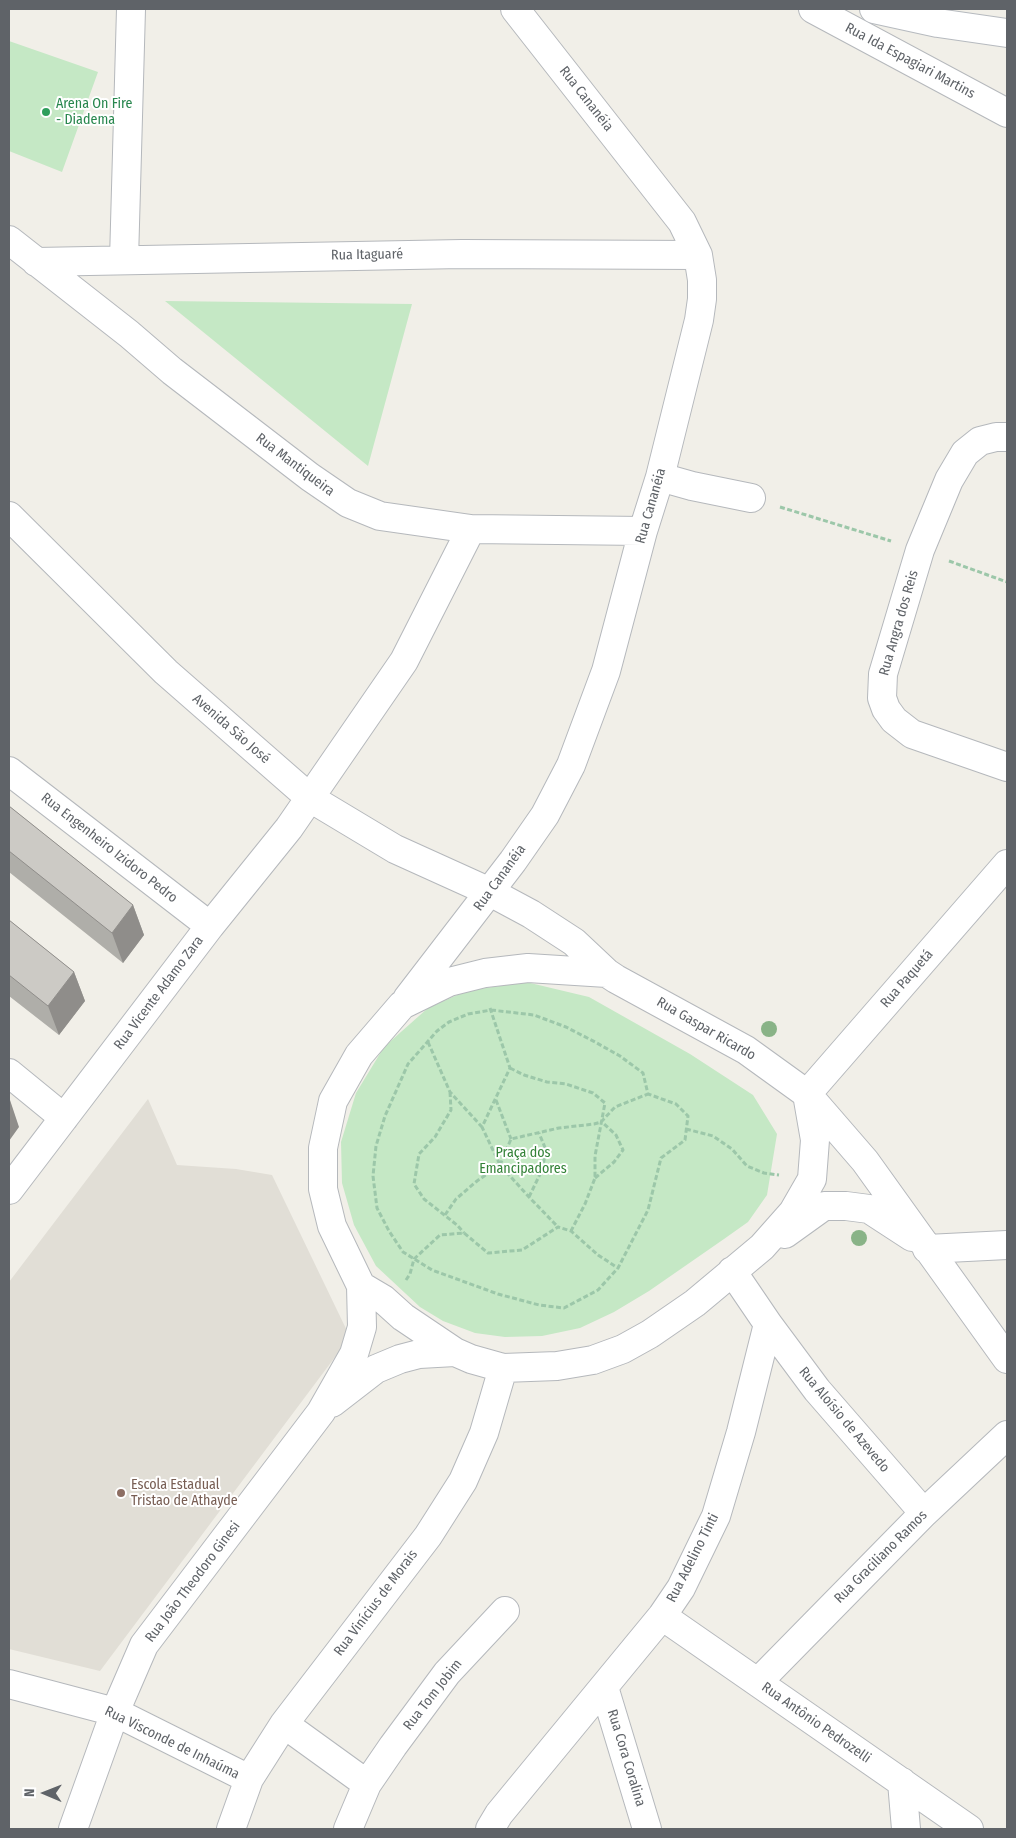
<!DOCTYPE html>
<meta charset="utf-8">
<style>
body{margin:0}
#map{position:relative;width:1016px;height:1838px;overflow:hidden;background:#f1efe8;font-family:"Fira Sans Condensed",sans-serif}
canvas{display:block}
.frame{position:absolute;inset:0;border:10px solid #5f6368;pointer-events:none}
.north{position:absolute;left:20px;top:1768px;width:50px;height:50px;-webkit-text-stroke:4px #fff;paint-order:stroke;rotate:271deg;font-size:14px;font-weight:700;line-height:20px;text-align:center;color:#5f6368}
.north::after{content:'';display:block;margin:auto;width:18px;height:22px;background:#5f6368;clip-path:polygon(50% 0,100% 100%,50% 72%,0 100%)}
</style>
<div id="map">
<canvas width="1016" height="1838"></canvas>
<div class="frame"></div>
<div class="north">N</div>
</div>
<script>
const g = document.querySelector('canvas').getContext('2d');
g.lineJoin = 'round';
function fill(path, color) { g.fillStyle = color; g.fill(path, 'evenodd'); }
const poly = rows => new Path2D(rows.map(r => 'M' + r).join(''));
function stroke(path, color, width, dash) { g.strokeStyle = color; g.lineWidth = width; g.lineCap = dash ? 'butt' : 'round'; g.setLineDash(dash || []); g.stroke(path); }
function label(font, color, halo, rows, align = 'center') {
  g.font = font + ' "Fira Sans Condensed",sans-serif'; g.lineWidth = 4; g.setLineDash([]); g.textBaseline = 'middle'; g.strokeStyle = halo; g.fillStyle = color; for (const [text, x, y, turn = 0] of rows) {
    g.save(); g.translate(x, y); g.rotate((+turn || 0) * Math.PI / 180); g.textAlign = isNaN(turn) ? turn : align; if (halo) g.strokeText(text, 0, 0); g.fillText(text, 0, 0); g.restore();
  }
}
fill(poly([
 [148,1099,177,1165,236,1169,272,1175,350,1337,100,1671,9,1649,9,1282]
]), '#e1ded6');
fill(poly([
 [9,41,98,72,62,172,9,151],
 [165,301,412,304,368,466],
 [526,982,589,997,690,1054,753,1095,777,1134,767,1195,748,1222,724,1239,649,1291,614,1312,580,1328,542,1336,505,1337,475,1333,443,1321,420,1307,376,1266,354,1225,342,1183,341,1142,356,1093,384,1047,428,1008,466,991]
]), '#c5e8c5');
const street = poly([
 [813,9,1007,113],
 [9,240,129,334,172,371,310,477,348,503,380,516,471,529,643,531],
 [124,260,131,9],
 [36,262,462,254,698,255],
 [1007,437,996,437,980,441,965,453,949,480,920,550,883,674,882,698,886,709,894,720,912,734,1007,767],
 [660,477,692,486,751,498],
 [9,516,166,672,310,798,395,849,490,892,531,914,574,942,607,973,616,979,746,1050,807,1094,865,1161,1007,1359],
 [9,771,210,926],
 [607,973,528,968,485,973,449,982,402,1005,359,1055,333,1101,323,1148,323,1189,332,1226,361,1286,383,1299,403,1317,455,1352,471,1359,503,1368,557,1366,593,1360,623,1349,650,1334,695,1303,762,1247,793,1212,812,1179,815,1140,807,1094,1007,864],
 [407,999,513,861,545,815,571,765,606,671,643,531,660,477,699,320,702,299,702,280,698,255,682,222,515,9],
 [9,1073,64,1118],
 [9,1190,210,926,289,828,404,661,471,529],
 [785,1234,824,1206,846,1206,869,1209,912,1237],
 [927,1249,1007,1245],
 [732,1271,768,1324,817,1390,924,1513],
 [332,1403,376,1369,400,1359,419,1354,455,1352],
 [662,1616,969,1829],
 [758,1682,924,1513,1007,1435],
 [9,1684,115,1712,249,1779],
 [604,1687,647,1829],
 [284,1724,367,1784],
 [902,1782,906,1829],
 [73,1829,115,1712,144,1645,321,1412,354,1354,362,1327,361,1286],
 [231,1829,249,1779,284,1724,428,1536,463,1481,484,1433,503,1368],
 [348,1829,367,1784,393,1746,447,1673,505,1611],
 [490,1829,499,1814,662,1616,681,1588,716,1516,741,1432,768,1324]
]);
const secondary = poly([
 [874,9,938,23,1007,33]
]);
stroke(street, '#b5b8bc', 30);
stroke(secondary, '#b6babf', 30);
stroke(poly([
 [780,507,891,541],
 [949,561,1007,582],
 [490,1008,510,1068,482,1127,500,1165,529,1197,558,1227],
 [491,1010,534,1015,566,1027,595,1042,620,1056,643,1073,648,1094,676,1104,688,1116,685,1140,661,1158,648,1210,618,1268,598,1290,564,1308,539,1305,498,1294,432,1270,403,1252,389,1231,377,1208,373,1176,376,1146,385,1116,408,1064,437,1031,449,1022,468,1014,491,1010],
 [428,1042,450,1092,482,1127],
 [510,1068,524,1075,547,1082,566,1084,593,1093,605,1103,595,1156,595,1178,585,1204,571,1231],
 [450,1092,451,1110,435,1137,419,1154,414,1184,424,1199,457,1225,464,1233],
 [496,1100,511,1139],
 [686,1129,713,1136,732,1149,747,1166,764,1173,779,1175],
 [595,1178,614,1162,623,1150,616,1135,602,1122],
 [529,1197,542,1170,546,1150,539,1133],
 [445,1215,456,1199,477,1181,500,1165,511,1139,559,1128,594,1124,601,1122,615,1107,648,1094],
 [406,1280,410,1274,414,1259,440,1235,464,1233,488,1253,522,1250,558,1227,571,1231,598,1255,618,1268]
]), '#9cc7a9', 3, [5, 2.5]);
stroke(street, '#fff', 28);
stroke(secondary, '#fff', 28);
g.fillStyle = '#89b387';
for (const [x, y] of [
 [769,1029],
 [859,1238]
]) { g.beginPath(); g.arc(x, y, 8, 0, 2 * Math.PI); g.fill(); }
fill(poly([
 [9,806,133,905,144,935,123,963,9,872],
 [9,920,74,972,85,1001,59,1035,9,996]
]), '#afaea9');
fill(poly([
 [133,905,144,935,123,963,112,933],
 [74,972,85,1001,59,1035,48,1006],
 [9,1097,19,1127,9,1141]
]), '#8f8d8a');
const building = poly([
 [9,806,133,905,112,933,9,851,9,806],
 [9,920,74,972,48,1006,9,975,9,920]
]);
fill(building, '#cccac5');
stroke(building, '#8f8d8a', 1);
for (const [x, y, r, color] of [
 [46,112,5,"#2e9e5b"],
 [121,1493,5,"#8d6e63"]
]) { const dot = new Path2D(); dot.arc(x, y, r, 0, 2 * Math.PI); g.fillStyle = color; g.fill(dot); stroke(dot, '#fff', 2); }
label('14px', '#5f6368', '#fff', [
 ["Rua Ida Espagiari Martins",910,61,28],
 ["Rua Cananéia",586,99,52],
 ["Rua Itaguaré",367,255,-1],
 ["Rua Mantiqueira",295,465,37],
 ["Rua Cananéia",651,506,-74],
 ["Rua Angra dos Reis",899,623,-74],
 ["Avenida São José",231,729,41],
 ["Rua Engenheiro Izidoro Pedro",109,848,38],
 ["Rua Cananéia",500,878,-54],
 ["Rua Paquetá",907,979,-49],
 ["Rua Vicente Adamo Zara",159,993,-53],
 ["Rua Gaspar Ricardo",706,1029,30],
 ["Rua Aloísio de Azevedo",844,1420,50],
 ["Rua Graciliano Ramos",881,1557,-45],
 ["Rua Adelino Tinti",693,1558,-63],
 ["Rua João Theodoro Ginesi",193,1582,-53],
 ["Rua Vinícius de Morais",376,1603,-53],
 ["Rua Tom Jobim",433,1695,-52],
 ["Rua Antônio Pedrozelli",816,1723,35],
 ["Rua Visconde de Inhaúma",172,1743,26],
 ["Rua Cora Coralina",626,1758,73]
]);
label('14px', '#27864d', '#fff', [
 ["Arena On Fire",56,104],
 ["- Diadema",56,120]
], 'left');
label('14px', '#348238', '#fff', [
 ["Praça dos",523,1153],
 ["Emancipadores",523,1169]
]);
label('14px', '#785e54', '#fff', [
 ["Escola Estadual",131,1485],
 ["Tristao de Athayde",131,1501]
], 'left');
</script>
